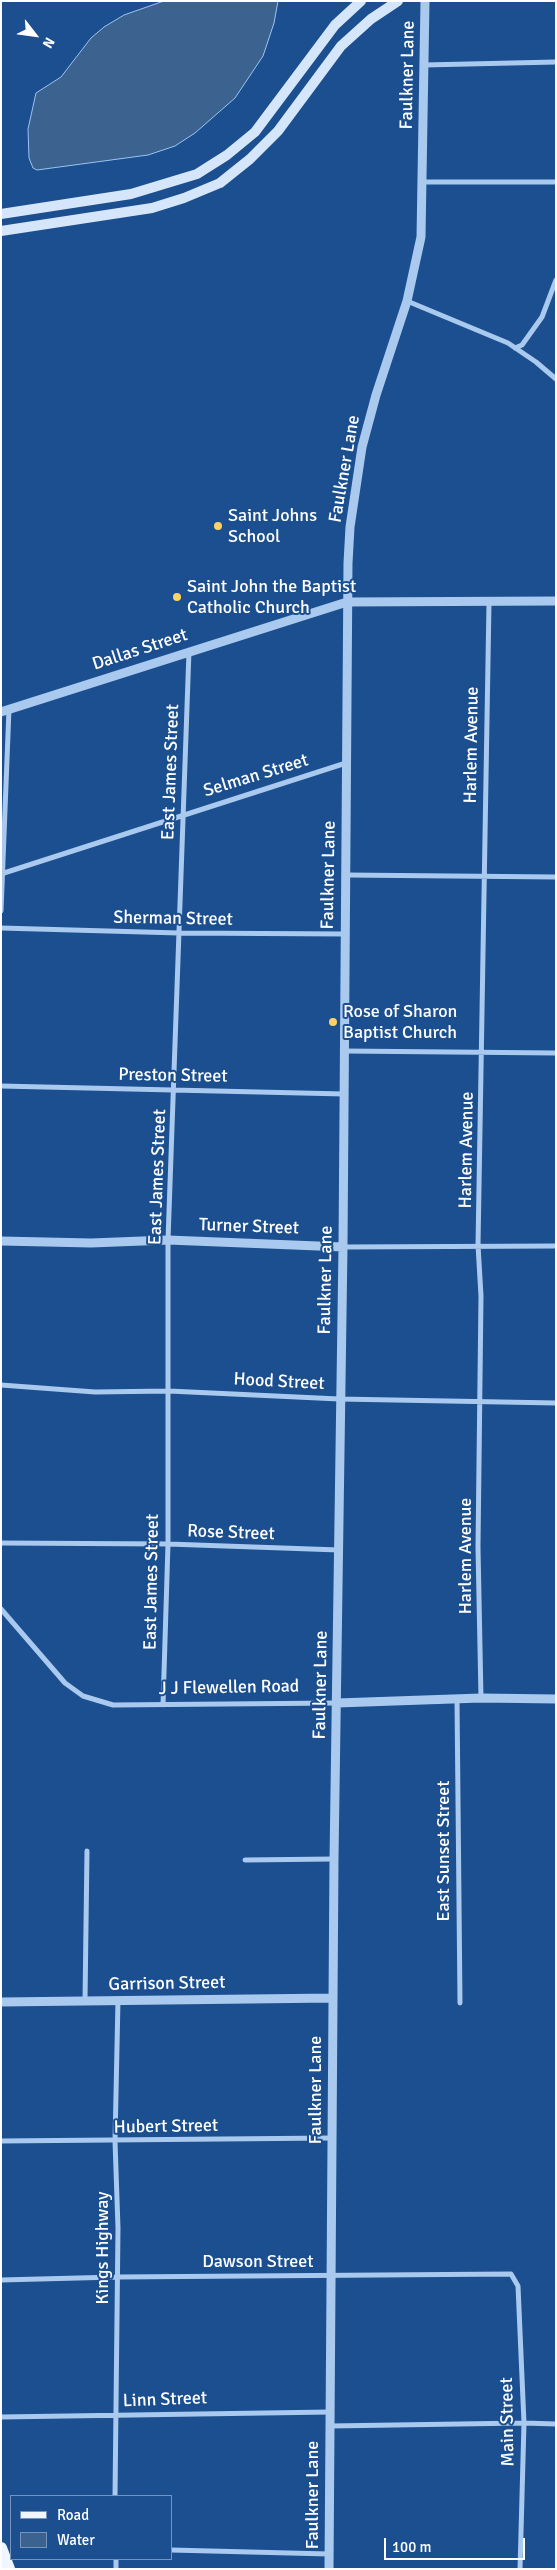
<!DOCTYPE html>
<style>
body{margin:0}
#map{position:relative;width:557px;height:2570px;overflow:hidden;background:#1b4f8f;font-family:Signika,sans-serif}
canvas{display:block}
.frame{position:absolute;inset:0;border:2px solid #fff;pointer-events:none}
.legend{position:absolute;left:10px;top:2495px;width:162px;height:65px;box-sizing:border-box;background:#1b4f8f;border:1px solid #7695bc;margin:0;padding:6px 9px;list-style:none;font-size:15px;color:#fff}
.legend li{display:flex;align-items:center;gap:10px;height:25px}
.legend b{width:25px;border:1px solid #7695bc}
.north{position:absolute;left:10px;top:10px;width:50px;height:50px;-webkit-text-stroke:4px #1b4f8f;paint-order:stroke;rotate:120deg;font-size:14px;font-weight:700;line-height:20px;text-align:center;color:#fff}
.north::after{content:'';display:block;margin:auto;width:18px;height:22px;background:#fff;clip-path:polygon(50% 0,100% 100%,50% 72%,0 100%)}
.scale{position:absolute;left:384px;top:2538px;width:141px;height:22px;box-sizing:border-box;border:2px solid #fff;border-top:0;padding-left:6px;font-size:15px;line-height:18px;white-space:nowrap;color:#fff;-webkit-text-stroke:4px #1b4f8f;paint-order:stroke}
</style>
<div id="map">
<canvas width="557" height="2570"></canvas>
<div class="frame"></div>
<ul class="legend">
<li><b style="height:6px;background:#f0f6ff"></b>Road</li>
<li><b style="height:14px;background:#3c6290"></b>Water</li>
</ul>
<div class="north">N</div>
<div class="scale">100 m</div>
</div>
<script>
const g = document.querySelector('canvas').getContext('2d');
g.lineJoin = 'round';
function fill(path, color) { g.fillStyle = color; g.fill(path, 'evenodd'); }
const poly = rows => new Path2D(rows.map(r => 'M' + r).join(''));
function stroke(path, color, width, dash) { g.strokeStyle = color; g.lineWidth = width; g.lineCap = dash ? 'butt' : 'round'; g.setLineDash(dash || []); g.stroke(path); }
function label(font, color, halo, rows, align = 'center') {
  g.font = font + ' Signika,sans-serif'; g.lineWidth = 4; g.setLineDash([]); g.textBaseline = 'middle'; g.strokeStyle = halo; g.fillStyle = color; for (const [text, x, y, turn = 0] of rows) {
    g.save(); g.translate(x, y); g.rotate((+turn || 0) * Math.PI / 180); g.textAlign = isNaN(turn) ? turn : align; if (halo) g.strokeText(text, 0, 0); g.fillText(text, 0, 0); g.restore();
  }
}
const water = poly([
 [164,1,278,1,274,23,263,56,235,98,195,133,175,146,148,155,37,170,33,168,29,158,28,129,36,93,61,77,91,38,104,27,124,15,164,1]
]);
fill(water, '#3c6290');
stroke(water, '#9cc4f0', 1);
stroke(poly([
 [424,65,556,62],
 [423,182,556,182],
 [407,301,508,343,536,362,556,379],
 [515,348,522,345,542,317,556,280],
 [4,873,346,763],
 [346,875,556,877],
 [1,911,9,709],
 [1,928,179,933,345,934],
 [344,1051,556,1053],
 [1,1086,344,1094],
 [343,1247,556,1246],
 [1,1385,95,1392,169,1391,339,1399,556,1403],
 [1,1543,168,1544,339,1550],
 [1,1609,65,1683,83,1696,113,1705,337,1703],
 [481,1698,478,1547,481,1296,478,1245,489,603],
 [457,1699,460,2003],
 [163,1705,168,1544,168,1240,189,651],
 [245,1860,334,1859],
 [85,2001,87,1851],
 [1,2141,332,2138],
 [1,2280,117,2277,511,2274,518,2286,524,2423,520,2569],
 [1,2417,330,2412],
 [330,2426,524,2423,556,2424],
 [115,2496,118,2228,115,2141,118,2000],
 [171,2550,329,2554],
 [116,2569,116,2559]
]), '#a9c9ee', 5);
stroke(poly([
 [1,712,347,602,556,601],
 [1,1241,91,1243,168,1240,343,1247],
 [337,1703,481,1698,556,1699],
 [1,2002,333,1998],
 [329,2569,334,1859,343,1247,348,563,350,527,362,447,376,395,407,301,421,237,425,1]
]), '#a9c9ee', 9);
stroke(poly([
 [1,214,131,194,197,174,227,155,255,132,335,25,361,1],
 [1,231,152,208,184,198,220,183,250,159,278,131,341,46,371,19,398,1]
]), '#d6e6fa', 10);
stroke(poly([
 [1,2548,9,2569]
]), '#f0f6ff', 12);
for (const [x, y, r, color] of [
 [218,526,5,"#ffd166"],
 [177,597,5,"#ffd166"],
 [333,1022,5,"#ffd166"]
]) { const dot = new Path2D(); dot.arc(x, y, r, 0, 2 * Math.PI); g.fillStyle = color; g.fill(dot); stroke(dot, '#1b4f8f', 2); }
label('18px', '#fff', '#1b4f8f', [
 ["Faulkner Lane",408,75,-89],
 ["Faulkner Lane",345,469,-80],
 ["Dallas Street",140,650,-18],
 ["Harlem Avenue",472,745,-89],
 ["East James Street",171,772,-88],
 ["Selman Street",256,776,-17],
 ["Faulkner Lane",329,875,-89],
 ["Sherman Street",173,919,1],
 ["Preston Street",173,1076,1],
 ["Harlem Avenue",467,1150,-89],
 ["East James Street",158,1177,-88],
 ["Turner Street",249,1227,2],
 ["Faulkner Lane",326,1280,-89],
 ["Hood Street",279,1382,3],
 ["Rose Street",231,1533,2],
 ["Harlem Avenue",466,1556,-90],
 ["East James Street",152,1582,-89],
 ["Faulkner Lane",321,1685,-89],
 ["J J Flewellen Road",229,1688,-1],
 ["East Sunset Street",444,1851,-90],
 ["Garrison Street",167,1984,-1],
 ["Faulkner Lane",316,2090,-90],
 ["Hubert Street",166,2127,-1],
 ["Kings Highway",103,2248,-90],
 ["Dawson Street",258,2262],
 ["Linn Street",165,2400,-2],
 ["Main Street",508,2422,-91],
 ["Faulkner Lane",313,2495,-90]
]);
label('18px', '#fff', '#1b4f8f', [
 ["Saint Johns",228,516],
 ["School",228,537],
 ["Saint John the Baptist",187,587],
 ["Catholic Church",187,608],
 ["Rose of Sharon",343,1012],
 ["Baptist Church",343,1033]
], 'left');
</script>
